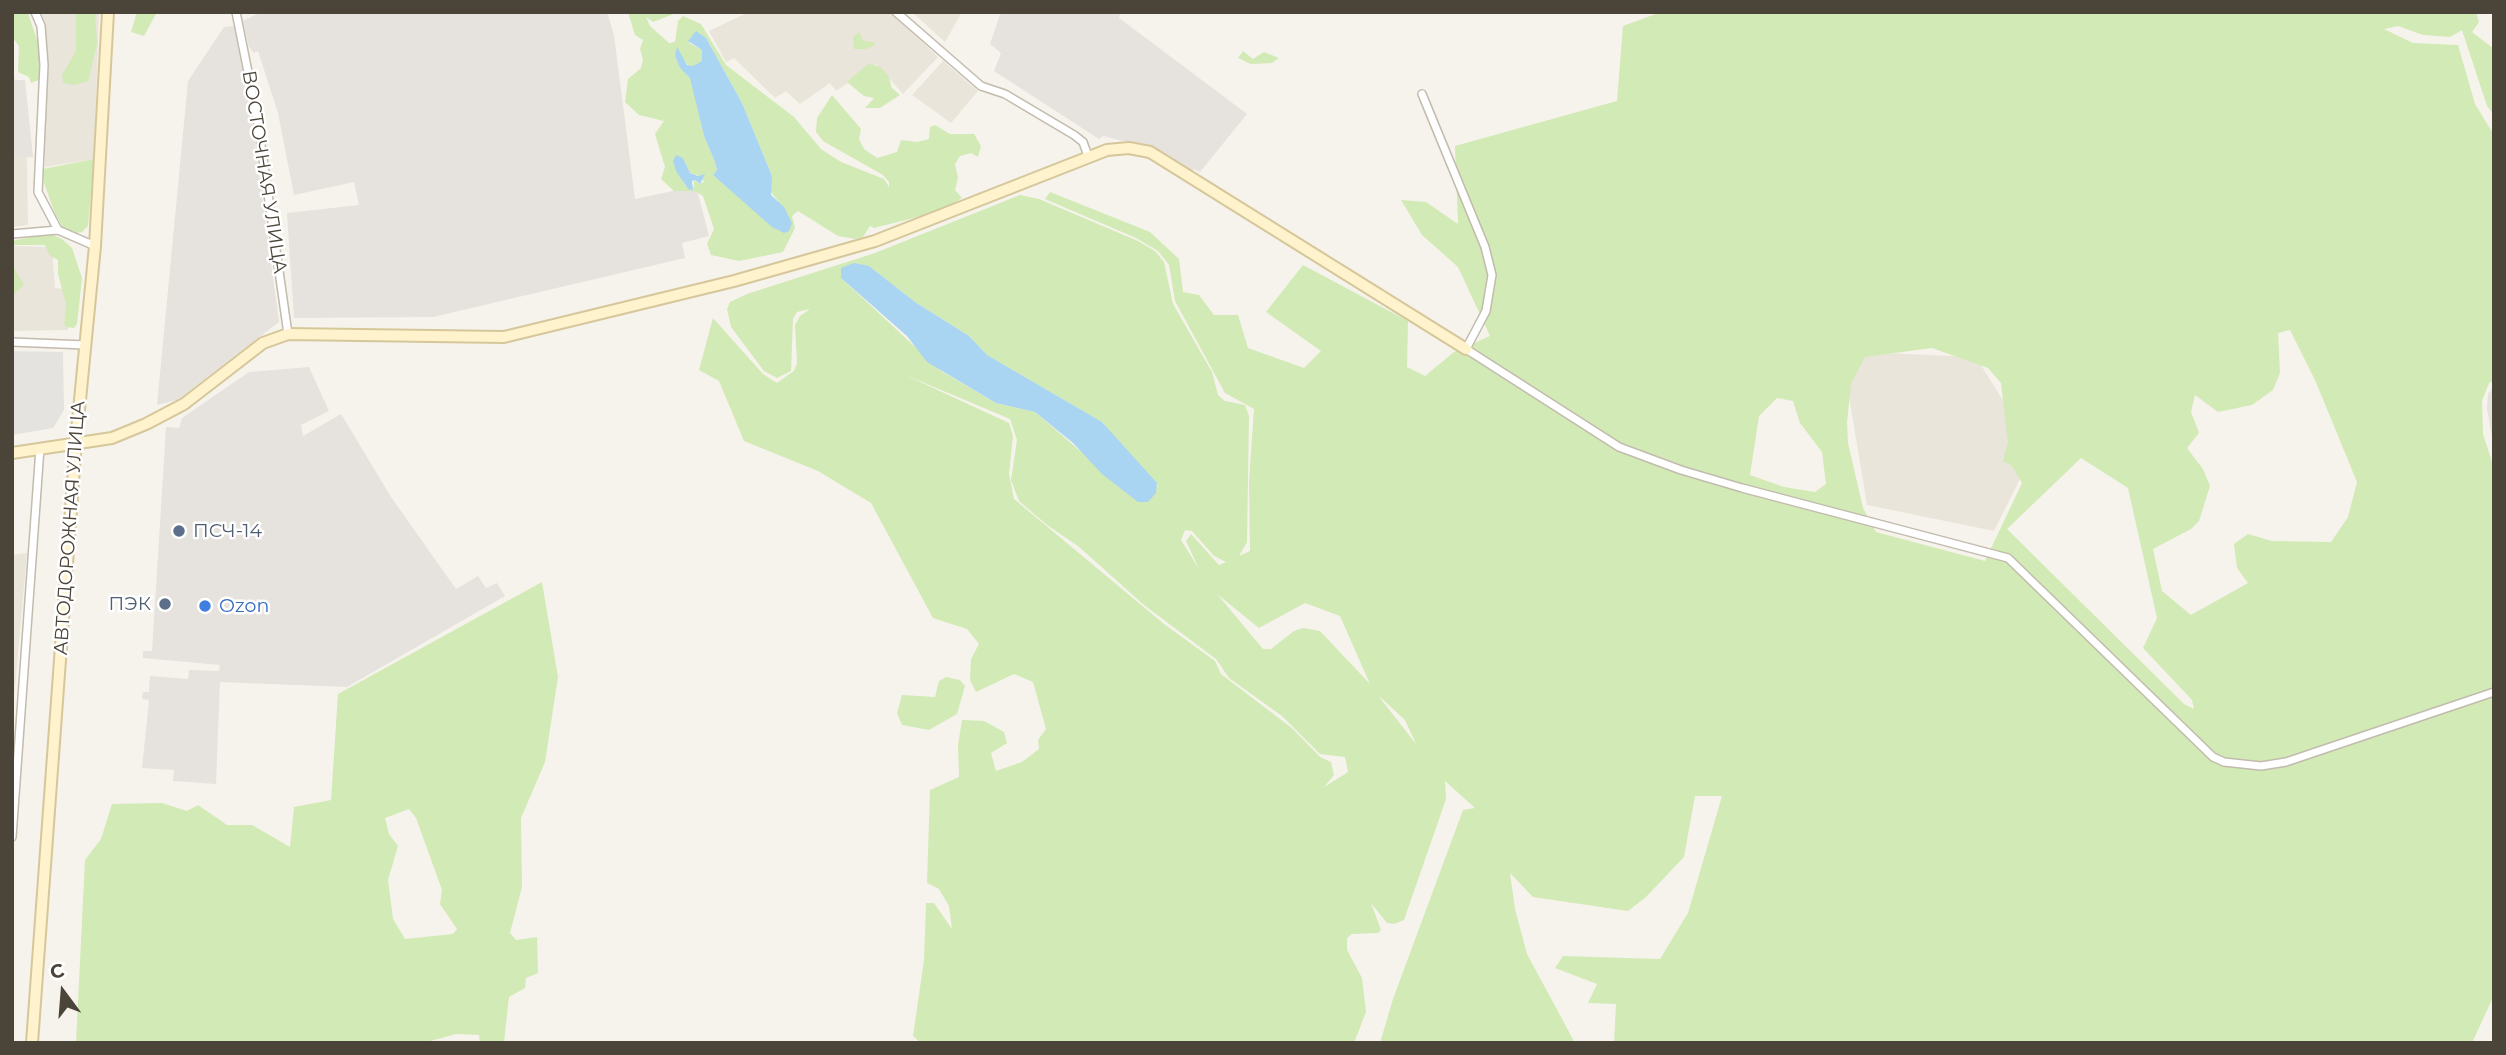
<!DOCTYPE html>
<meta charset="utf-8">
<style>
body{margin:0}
#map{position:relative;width:2506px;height:1055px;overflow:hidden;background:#f6f3ec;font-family:Montserrat,sans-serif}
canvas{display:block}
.frame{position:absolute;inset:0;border:14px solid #4b4439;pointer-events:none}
.north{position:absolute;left:28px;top:957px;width:70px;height:70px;-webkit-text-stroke:5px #fff;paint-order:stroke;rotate:344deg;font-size:19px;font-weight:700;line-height:28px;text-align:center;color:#4b4439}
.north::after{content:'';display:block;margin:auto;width:24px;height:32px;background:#4b4439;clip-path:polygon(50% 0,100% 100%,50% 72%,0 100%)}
</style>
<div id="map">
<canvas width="2506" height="1055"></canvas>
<div class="frame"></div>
<div class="north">С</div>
</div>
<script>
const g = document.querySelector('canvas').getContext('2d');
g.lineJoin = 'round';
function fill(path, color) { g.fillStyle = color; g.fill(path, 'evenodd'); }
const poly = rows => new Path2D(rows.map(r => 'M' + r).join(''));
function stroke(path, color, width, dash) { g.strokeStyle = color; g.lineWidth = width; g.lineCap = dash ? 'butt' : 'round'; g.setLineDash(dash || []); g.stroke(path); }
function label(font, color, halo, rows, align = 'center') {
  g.font = font + ' Montserrat,sans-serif'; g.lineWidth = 5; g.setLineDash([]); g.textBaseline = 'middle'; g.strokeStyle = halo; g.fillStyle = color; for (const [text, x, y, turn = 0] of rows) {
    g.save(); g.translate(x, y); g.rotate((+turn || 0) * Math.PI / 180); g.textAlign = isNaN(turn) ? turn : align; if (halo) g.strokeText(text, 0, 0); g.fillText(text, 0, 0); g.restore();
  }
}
fill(poly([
 [41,12,99,12,94,159,45,167,46,26],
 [749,12,891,12,938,57,903,94,876,64,836,91,830,83,800,104,786,91,775,98,734,58,726,62,709,31],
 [912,12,962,12,945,42],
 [943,61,978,91,951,123,912,95],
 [27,157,28,225,12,227,12,158],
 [12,246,52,247,55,288,72,290,68,330,12,331],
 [1861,352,1976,357,2004,402,2024,471,1994,531,1867,505,1846,378],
 [27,553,12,720,12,555]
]), '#eae5da');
fill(poly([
 [261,12,607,12,614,35,635,199,696,186,709,236,682,243,685,258,433,317,294,318,287,213,359,205,354,182,294,195,278,113,258,51,254,53,249,47,243,21],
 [1001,12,1121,12,1119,18,1247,114,1200,172,1194,169,1192,171,1159,150,1103,136,1099,139,994,71,1001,53,990,44],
 [234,26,251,113,279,322,177,400,157,405,188,81,224,27],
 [12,65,15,80,25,80,33,157,12,158],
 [309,367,329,411,301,425,303,436,341,414,391,497,456,589,478,576,486,588,497,583,505,596,347,687,220,682,216,784,173,781,174,770,142,768,149,700,142,699,143,692,149,692,150,676,188,679,189,670,219,671,220,665,143,658,143,651,152,651,166,427,179,428,182,418,249,372],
 [2494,386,2494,449,2487,409,2488,394]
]), '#e6e2dd');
fill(poly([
 [12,12,28,13,41,52,41,79,31,83,29,77,18,72,19,46,12,37],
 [76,12,95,12,97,44,88,81,75,85,63,83,62,75,76,51],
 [137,12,157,12,144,36,131,32],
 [628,12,679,12,653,22,646,17,650,26,669,43,675,42,678,21,683,16,701,24,726,65,794,117,821,149,841,162,884,179,889,187,889,182,883,175,823,141,816,132,817,118,832,95,861,129,859,139,864,149,877,158,897,152,901,140,917,142,929,139,930,127,935,125,950,134,974,134,981,146,978,157,971,153,960,156,955,164,958,178,955,190,962,198,941,211,874,228,870,226,863,237,855,239,838,236,798,211,792,216,795,228,783,252,739,261,711,255,707,244,714,229,703,196,695,191,674,191,661,179,665,167,655,134,664,121,639,115,625,102,628,79,641,68,643,59,640,49,643,40,635,35],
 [691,37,706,38,742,103,772,176,770,191,778,201,779,231,713,175,717,170,715,162,704,136,691,78,680,68,675,56,676,52,679,53,684,62,692,67,702,61,702,50,689,43],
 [683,158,690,173,700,176,704,182,699,184,694,180,694,189,688,189,683,182,673,161],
 [1661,12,2476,12,2479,22,2472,32,2494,49,2494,115,2487,106,2462,30,2450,37,2423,35,2398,26,2384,29,2413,43,2458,45,2475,104,2494,135,2494,381,2489,383,2482,401,2483,434,2494,468,2494,995,2472,1043,1614,1043,1616,1004,1588,1003,1597,984,1555,968,1563,956,1660,959,1688,913,1722,796,1695,796,1684,857,1646,897,1628,911,1533,897,1510,873,1515,909,1527,954,1575,1043,1380,1043,1393,999,1463,810,1475,808,1445,781,1446,799,1404,920,1394,924,1387,923,1371,903,1381,930,1378,933,1352,934,1347,938,1347,950,1362,978,1366,1012,1354,1043,921,1043,913,1036,924,960,926,903,934,903,952,929,949,906,939,889,927,883,930,790,959,777,958,745,962,720,984,721,1004,732,1007,743,991,753,996,771,1022,762,1039,749,1038,740,1046,729,1033,682,1014,674,976,692,970,680,971,659,979,644,967,629,933,618,871,503,818,471,744,441,719,381,699,370,713,318,763,374,777,383,794,371,797,363,795,325,800,316,810,309,797,312,793,319,791,371,777,378,764,371,731,327,727,309,730,302,747,294,875,253,1020,195,1039,199,1138,241,1155,251,1164,262,1173,304,1212,372,1218,395,1225,401,1245,405,1249,416,1247,542,1239,556,1250,551,1249,481,1254,409,1225,393,1175,301,1169,265,1158,251,1136,238,1045,199,1050,192,1150,232,1179,259,1183,292,1199,295,1214,315,1238,315,1248,348,1304,368,1321,351,1266,312,1303,265,1408,321,1407,367,1425,376,1454,352,1490,336,1458,267,1422,235,1401,200,1426,202,1458,224,1455,146,1617,101,1623,26],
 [869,266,915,302,969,336,987,355,1102,422,1159,487,1087,457,1035,412,996,403,941,371,841,278],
 [2290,330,2315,380,2357,482,2348,517,2331,542,2272,541,2248,534,2234,544,2237,568,2248,583,2191,615,2162,591,2153,549,2191,529,2199,521,2210,486,2203,469,2187,448,2199,433,2191,412,2195,395,2218,412,2252,405,2273,390,2280,373,2278,333],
 [1932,348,1988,368,2001,383,2008,442,2003,461,2012,466,2022,483,1985,561,1876,532,1863,508,1848,443,1847,422,1851,384,1865,357],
 [903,374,1010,419,1017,440,1011,480,1019,501,1047,525,1078,546,1144,605,1216,659,1229,678,1282,716,1320,754,1345,757,1348,772,1324,787,1334,775,1331,762,1320,757,1293,729,1221,674,1215,661,1164,624,1014,499,1009,474,1013,436,1009,423],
 [1777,398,1793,401,1800,423,1822,452,1826,484,1815,492,1784,487,1750,475,1759,416],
 [2081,458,2128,488,2157,618,2143,648,2192,700,2194,709,2184,704,2007,529],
 [1185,530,1192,531,1214,556,1226,562,1219,565,1191,534,1186,541,1199,569,1181,540],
 [1217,594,1259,628,1305,603,1340,616,1370,684,1320,631,1303,628,1294,631,1271,649,1263,649],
 [1380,697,1405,720,1416,744,1380,698],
 [859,32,863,41,874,42,875,45,866,49,854,49,853,37],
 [1243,51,1253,59,1264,52,1279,58,1272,63,1251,64,1238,58],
 [868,64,879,66,888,75,892,88,900,95,880,108,865,108,874,98,864,96,847,82],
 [94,159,88,226,82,232,73,234,63,228,54,211,44,183,43,169],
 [49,233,62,239,72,248,82,278,77,324,74,328,66,327,64,323,66,304,58,274,58,260,50,256,45,245,14,245,12,241],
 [12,265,24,285,12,296],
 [542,582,558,677,545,762,521,818,522,887,510,933,516,940,537,937,538,973,526,978,525,988,509,997,504,1043,480,1043,479,1035,456,1034,423,1043,76,1043,85,860,101,839,112,804,162,803,187,811,198,805,227,825,252,825,290,847,294,807,331,800,338,694],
 [409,809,416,818,442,890,440,904,457,929,453,934,405,939,393,919,388,880,398,846,389,834,385,818],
 [946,677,960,680,965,686,957,714,929,730,902,725,897,713,902,695,935,697,939,681]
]), '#d2eab5');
fill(poly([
 [12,351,63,352,64,410,53,428,12,435]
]), '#e5e3e0');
fill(poly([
 [696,31,706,38,742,103,772,176,771,195,784,207,792,223,789,231,784,233,772,227,713,175,717,170,715,162,704,136,690,78,680,68,675,56,677,47,687,65,693,66,702,61,702,50,688,41],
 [676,155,683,158,690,173,698,176,705,174,700,184,695,180,692,181,693,190,688,189,676,171,673,161],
 [854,263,869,266,915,302,969,336,987,355,1102,422,1157,483,1156,493,1148,502,1138,502,1102,474,1073,443,1035,412,996,403,927,362,907,336,841,278,841,268]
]), '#a9d4f2');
const street = poly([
 [35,12,41,26,44,65,38,192,58,230],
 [236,12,257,117,288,334],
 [896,12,981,86,1005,94,1074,135,1083,142,1088,156],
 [1422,94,1485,247,1492,275,1486,311,1466,349,1619,447,1681,470,1742,488,2008,558,2213,757,2224,762,2261,766,2286,762,2494,692],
 [12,234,58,230,95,246],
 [12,342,85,345],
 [12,837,40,448]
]);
const secondary = poly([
 [12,453,112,438,146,424,184,404,263,343,288,334,504,337,734,281,875,241,1107,150,1129,148,1150,152,1466,349],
 [32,1043,76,441,95,246,108,12]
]);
stroke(street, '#c2bbae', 10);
stroke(secondary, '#d6c79b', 14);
stroke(street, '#fff', 7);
stroke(secondary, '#fff3cd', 10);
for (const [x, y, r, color] of [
 [179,531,7,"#5c6f8a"],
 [165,604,7,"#5c6f8a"],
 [205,606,7,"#3f7fe0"]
]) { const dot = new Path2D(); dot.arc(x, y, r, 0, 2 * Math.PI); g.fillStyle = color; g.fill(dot); stroke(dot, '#fff', 2.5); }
label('19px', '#4b4439', '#fff', [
 ["ВОСТОЧНАЯ УЛИЦА",264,172,81],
 ["АВТОДОРОЖНАЯ УЛИЦА",70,528,-86]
]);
label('19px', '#4e5e75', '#fff', [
 ["ПСЧ-14",193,531],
 ["ПЭК",151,604,"right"]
], 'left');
label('19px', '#366cbe', '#fff', [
 ["Ozon",219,606]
], 'left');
</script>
